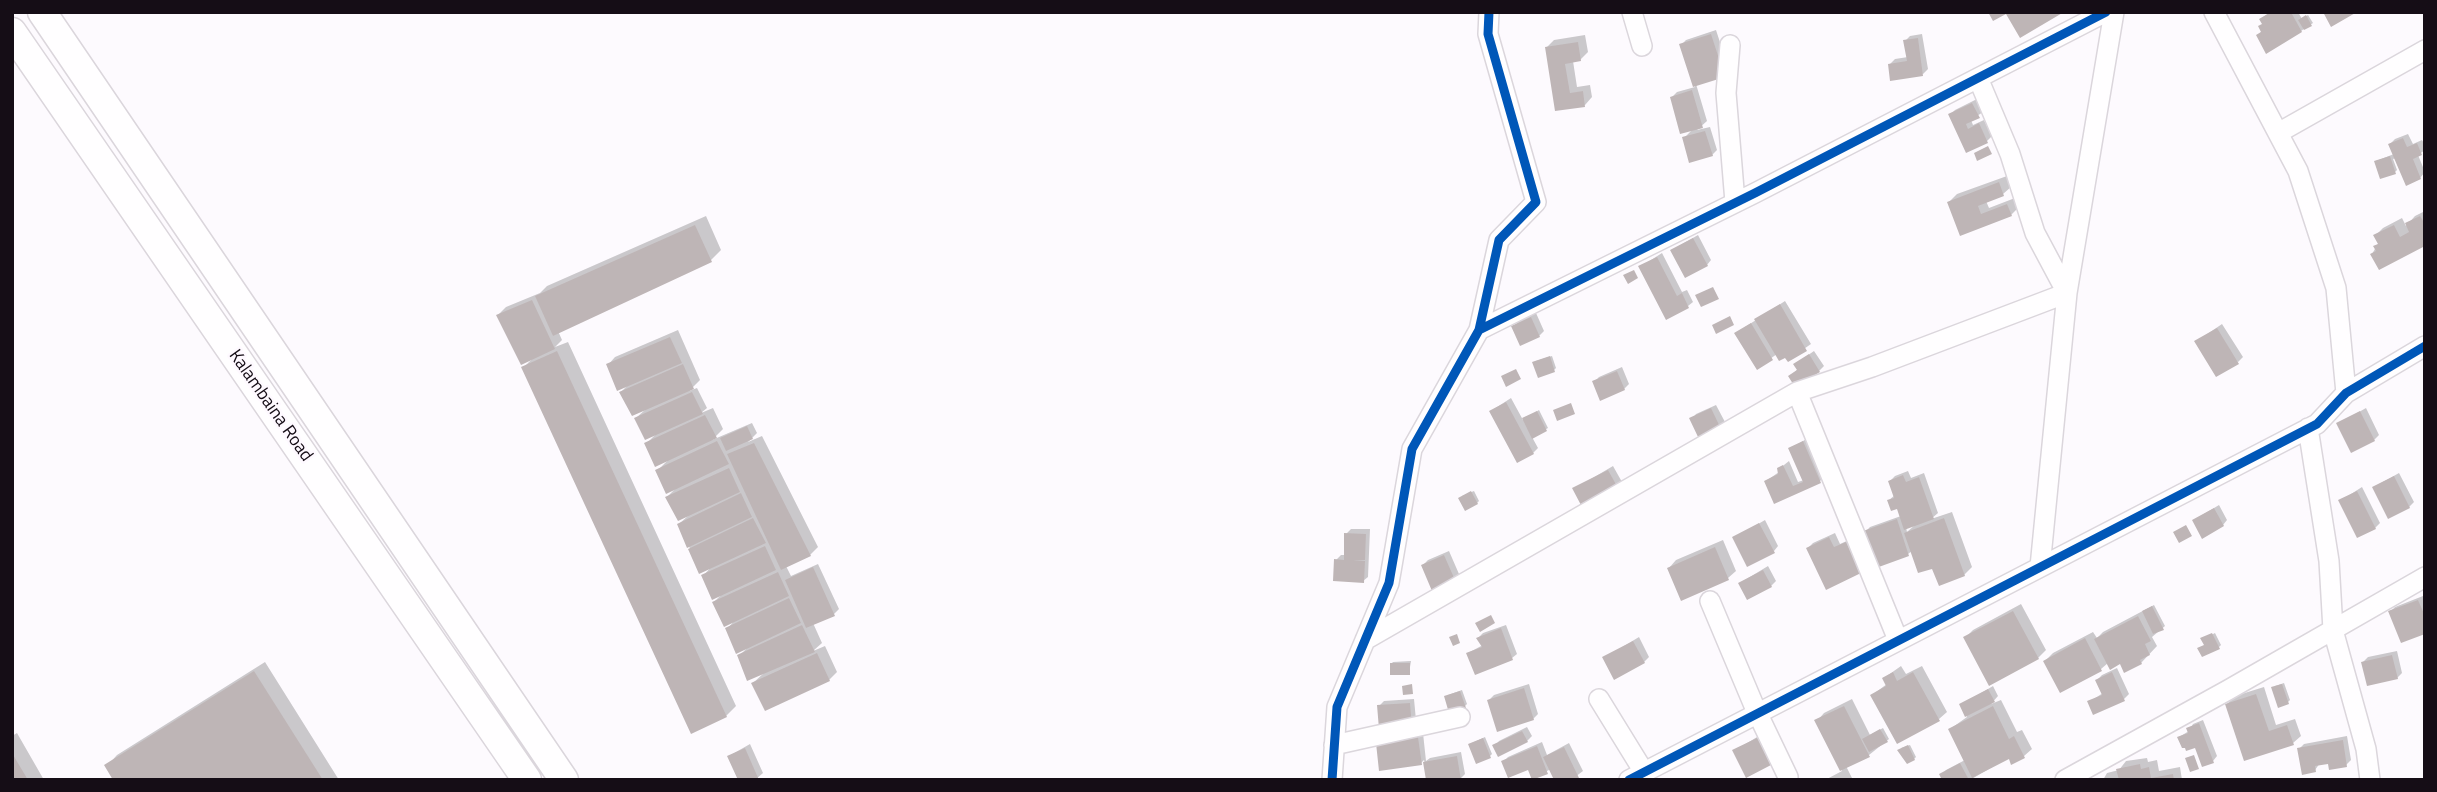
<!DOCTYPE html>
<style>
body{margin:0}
#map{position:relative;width:2437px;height:792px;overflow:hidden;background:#fdfafe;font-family:"Titillium Web",sans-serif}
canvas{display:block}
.frame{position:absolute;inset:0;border:14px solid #150d16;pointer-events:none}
</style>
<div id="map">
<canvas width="2437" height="792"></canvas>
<div class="frame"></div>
</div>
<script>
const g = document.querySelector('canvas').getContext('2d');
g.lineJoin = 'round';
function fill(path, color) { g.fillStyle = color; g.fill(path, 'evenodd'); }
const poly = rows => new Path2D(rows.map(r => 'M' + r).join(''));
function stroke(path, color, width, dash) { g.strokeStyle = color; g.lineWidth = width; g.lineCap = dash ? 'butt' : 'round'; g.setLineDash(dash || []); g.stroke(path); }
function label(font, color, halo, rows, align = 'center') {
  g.font = font + ' "Titillium Web",sans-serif'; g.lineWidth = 5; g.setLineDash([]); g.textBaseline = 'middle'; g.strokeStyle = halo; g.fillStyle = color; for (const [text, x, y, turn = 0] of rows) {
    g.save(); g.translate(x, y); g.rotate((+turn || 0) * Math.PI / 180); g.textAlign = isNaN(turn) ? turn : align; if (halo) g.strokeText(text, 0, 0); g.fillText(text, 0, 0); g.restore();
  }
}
fill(poly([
 [2270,12,2298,12,2302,19,2308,15,2313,23,2301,31,2258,35,2263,30,2264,23,2261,19],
 [1716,30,1729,70,1696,84,1707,121,1697,130,1710,127,1717,150,1712,155,1684,138,1693,129,1672,97,1677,92,1695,87,1681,45,1686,40],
 [1922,34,1928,69,1923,74,1890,64,1895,59,1908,57,1905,41,1910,36],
 [1585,35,1588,52,1580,60,1573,61,1577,87,1590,85,1592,97,1585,105,1557,109,1547,47,1554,40],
 [1977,99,1983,112,1971,120,1973,125,1984,120,1992,136,1987,141,1967,150,1950,115,1955,110],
 [2408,134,2413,144,2422,140,2425,145,2425,150,2418,155,2425,172,2420,178,2396,158,2393,159,2397,170,2395,172,2376,161,2394,154,2390,144,2395,139],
 [2007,176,2011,187,2003,194,1986,201,1989,208,2015,198,2019,207,2011,215,1961,234,1949,202,1957,194],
 [2425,211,2425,244,2372,254,2379,242,2375,236,2383,228,2402,218,2406,226,2415,216],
 [706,216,721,250,711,260,558,331,562,340,555,347,568,342,736,706,726,716,523,368,532,359,498,315,506,307,540,293,547,286],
 [1698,235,1711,260,1707,265,1672,250],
 [1662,253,1682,292,1687,290,1693,302,1688,306,1640,267],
 [1785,301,1811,344,1788,360,1786,355,1777,354,1757,368,1736,333],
 [1536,313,1544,331,1539,336,1513,327,1518,322],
 [2222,324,2243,357,2238,362,2197,341],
 [678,330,700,380,689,391,697,388,707,408,701,413,713,408,723,429,712,440,752,423,757,433,748,442,762,436,818,547,810,555,786,566,791,576,818,564,839,609,834,614,813,623,822,643,813,651,825,646,837,672,829,680,753,683,765,672,739,656,749,646,727,629,735,620,714,602,722,594,703,576,712,566,700,571,679,524,690,514,667,497,676,488,657,471,668,460,646,444,656,434,636,418,647,408,621,392,629,384,608,365,615,357],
 [1814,351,1824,366,1819,371,1790,376,1798,369,1795,364],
 [1552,356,1556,368,1554,370,1536,361],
 [1622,367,1629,384,1624,389,1594,382,1599,377],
 [1511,398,1523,420,1539,410,1548,428,1532,437,1538,448,1533,453,1491,411],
 [1716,405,1725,422,1720,427,1692,419,1696,414],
 [2366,408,2379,435,2374,440,2338,424],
 [1808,438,1825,476,1820,481,1775,502,1766,481,1779,472,1779,469,1789,461,1798,482,1804,480,1790,449],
 [1613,466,1622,482,1583,505,1574,489],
 [1908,471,1911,478,1924,473,1938,513,1931,519,1952,512,1972,567,1964,575,1933,566,1912,551,1908,554,1865,532,1870,527,1901,516,1898,507,1889,500,1895,495,1890,481,1895,476],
 [1916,524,1907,532,1906,527],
 [2399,473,2414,502,2409,507,2374,487],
 [2362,487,2380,523,2375,528,2340,501],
 [1474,491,1479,501,1477,503,1462,496],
 [2219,505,2227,520,2223,525,2194,520],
 [1765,520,1778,546,1774,551,1734,538],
 [1351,529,1370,529,1368,577,1363,581,1336,560,1341,555,1346,555,1346,534],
 [1835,533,1840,544,1851,539,1860,572,1808,548,1813,543],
 [1723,540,1736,571,1728,578,1669,568,1676,560],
 [1449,551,1459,574,1454,579,1423,565,1428,560],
 [1768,566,1776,581,1771,586,1740,583],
 [2423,596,2425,632,2390,612,2395,607],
 [2021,604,2046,650,2038,658,1965,638,1973,630],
 [2154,605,2165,626,2152,637,2157,646,2141,663,2108,663,2101,669,2060,691,2045,661,2053,653,2093,632,2097,638,2103,632],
 [1506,625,1517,654,1512,658,1468,653,1483,645,1478,638,1483,633],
 [2215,633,2221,645,2219,647,2206,645,2203,639],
 [1639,637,1649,657,1644,662,1604,658],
 [2397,651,2402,673,2397,678,2363,662,2368,657],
 [1411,661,1409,673,1391,664,1393,662],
 [265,662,339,780,115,780,107,766,117,755],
 [1901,666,1906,674,1922,666,1947,712,1939,719,1872,695,1887,684,1884,678],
 [2117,668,2129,694,2124,699,2089,702,2103,693,2097,680,2102,675],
 [2284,683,2290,700,2288,702,2275,686],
 [1529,684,1538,714,1533,719,1489,700,1494,695],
 [1993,686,1998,696,1991,704,2001,700,2017,732,2022,730,2032,749,2024,756,2011,756,1970,780,1944,780,1942,775,1946,770,1965,760,1950,729,1967,717,1961,705],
 [2264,687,2276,725,2295,719,2301,736,2293,743,2245,759,2227,704,2235,696],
 [1462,690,1467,704,1465,706,1448,695],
 [1414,699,1416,720,1379,706,1384,701],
 [1852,699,1870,735,1883,728,1889,739,1869,755,1846,766,1853,780,1825,780,1842,771,1817,721,1824,713],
 [2203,720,2217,756,2213,761,2196,746,2179,737,2189,731,2193,724],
 [1527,727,1532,736,1527,741,1495,746,1499,741],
 [17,733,44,780,12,780,12,736],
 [1423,733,1426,761,1430,758,1461,752,1465,774,1460,779,1428,780,1424,760,1421,763,1377,744],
 [1762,734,1774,759,1770,764,1734,751],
 [2347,736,2351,760,2346,765,2329,762,2320,763,2315,770,2299,749,2304,744],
 [1485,737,1492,754,1490,756,1470,744],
 [1542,742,1547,755,1569,743,1583,771,1571,780,1551,769,1533,778,1529,768,1503,762,1508,757],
 [750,744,763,773,755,780,729,756],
 [1910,745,1916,757,1914,759,1901,748],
 [2147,758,2148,762,2157,760,2159,771,2180,767,2182,780,2103,780,2107,773,2119,770,2126,761]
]), '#0003');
fill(poly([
 [1988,12,2064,12,2020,38,2006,14,1993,21],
 [2271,12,2295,12,2292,14,2302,32,2266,54,2256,35,2261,32,2258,26,2262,24,2259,19],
 [2323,12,2357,12,2331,27],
 [2306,15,2312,26,2304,30,2298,20],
 [1711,34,1725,77,1693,87,1679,44],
 [1918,38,1923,76,1890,81,1888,64,1907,61,1903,40],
 [1578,42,1581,61,1565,64,1570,93,1583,91,1585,107,1555,111,1545,47],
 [1692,90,1703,128,1680,134,1670,97],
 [1972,103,1980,118,1966,124,1968,129,1979,123,1988,143,1966,153,1948,114],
 [1705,131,1713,156,1689,163,1682,137],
 [2403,138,2407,147,2417,143,2422,155,2413,159,2421,179,2406,186,2388,144],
 [1988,146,1992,154,1977,161,1974,153],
 [2390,156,2396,174,2380,179,2374,161],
 [1999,182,2004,196,1978,206,1981,214,2007,204,2012,216,1960,236,1947,202],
 [2420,216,2425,224,2425,246,2379,270,2370,254,2376,251,2373,246,2378,244,2373,235,2394,225,2400,237,2409,232,2405,223],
 [695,225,712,262,553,336,535,296],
 [1693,238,1708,266,1685,278,1670,250],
 [1657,257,1677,296,1682,293,1689,308,1666,320,1638,266],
 [1634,270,1638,278,1628,284,1623,275],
 [1713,287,1719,299,1701,307,1695,295],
 [532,300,555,349,521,365,496,315],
 [1780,304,1807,351,1788,362,1785,358,1779,361,1754,319],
 [1730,316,1734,325,1716,334,1712,325],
 [1531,317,1540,337,1520,346,1511,326],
 [1751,323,1773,360,1757,370,1734,333],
 [2217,328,2239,364,2216,377,2194,341],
 [670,337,682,363,617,391,606,364],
 [557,351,727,717,691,734,521,367],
 [1809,354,1820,372,1795,387,1788,376,1797,370,1793,364],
 [1550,356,1555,372,1538,378,1532,362],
 [683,364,694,389,632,416,619,392],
 [1516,369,1521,379,1506,387,1501,376],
 [1617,371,1625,390,1600,401,1592,381],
 [692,392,703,414,645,440,634,418],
 [1506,402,1534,454,1517,463,1489,411],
 [1571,403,1575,414,1557,421,1553,410],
 [1711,408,1721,429,1699,439,1689,418],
 [1537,411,1547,431,1532,439,1522,418],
 [2360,411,2375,441,2351,453,2336,423],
 [705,415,717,438,655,467,644,443],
 [747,426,753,439,726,451,720,438],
 [717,441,729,464,666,494,655,470],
 [1803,441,1821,483,1774,504,1764,481,1778,474,1777,468,1783,465,1793,486,1803,482,1788,448],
 [754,443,811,556,781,570,727,454],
 [729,468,740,492,678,521,665,497],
 [1608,470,1618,488,1582,507,1572,488],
 [1903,475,1906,482,1919,477,1934,519,1904,530,1897,509,1891,511,1887,500,1894,498,1888,481],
 [2394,476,2410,508,2388,519,2372,487],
 [1471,491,1478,504,1465,511,1458,498],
 [2357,491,2376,529,2357,538,2338,500],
 [741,493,752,517,687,548,677,524],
 [2214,508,2224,526,2202,539,2192,520],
 [753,518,766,543,699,574,688,549],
 [1944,518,1965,576,1939,586,1932,569,1918,573,1904,533],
 [1897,519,1909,556,1876,568,1863,531],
 [1759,523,1775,553,1747,567,1732,537],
 [2186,525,2192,536,2179,543,2173,532],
 [1344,533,1366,534,1365,560,1353,560,1365,561,1364,583,1333,581,1334,559,1344,560],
 [1829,537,1834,547,1846,542,1861,573,1826,590,1806,548],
 [765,546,776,570,712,600,701,575],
 [1715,547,1729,580,1681,601,1667,568],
 [1444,555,1455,580,1432,591,1421,565],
 [813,567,835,616,806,628,785,580],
 [1763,570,1772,587,1747,600,1738,583],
 [778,572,789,596,724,627,712,602],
 [789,598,801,623,736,654,725,628],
 [2418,600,2425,616,2425,634,2401,643,2388,611],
 [2152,606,2164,630,2153,634,2142,611],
 [2013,611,2039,659,1989,686,1963,637],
 [1491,615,1495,623,1480,632,1475,623],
 [2138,616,2151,641,2145,644,2150,655,2140,660,2142,664,2124,673,2120,664,2110,670,2094,639],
 [802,625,815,652,747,681,737,655],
 [1501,628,1513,660,1475,675,1466,653,1482,647,1476,638],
 [2212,633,2220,649,2202,657,2197,648,2204,645,2200,638],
 [1457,634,1460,643,1453,646,1449,637],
 [2085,638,2102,671,2060,693,2043,661],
 [1633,641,1645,663,1614,680,1602,657],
 [817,653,830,681,765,711,751,683],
 [2392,655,2398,679,2367,686,2361,662],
 [1390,663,1410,663,1410,675,1390,675],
 [254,671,323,780,113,780,104,765],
 [1893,672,1897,681,1913,672,1940,721,1897,744,1870,695,1886,686,1882,678],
 [2112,672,2125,701,2093,715,2087,701,2102,695,2095,680],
 [1412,684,1413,694,1403,695,1402,686],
 [2282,684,2289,704,2278,708,2271,687],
 [1524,688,1534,720,1497,732,1487,700],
 [1988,689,1995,702,1965,717,1959,704],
 [1460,691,1466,708,1449,713,1444,696],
 [2256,694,2269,731,2287,725,2294,745,2244,761,2225,704],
 [1410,703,1412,727,1379,729,1377,705],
 [1844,706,1870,757,1840,771,1814,720],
 [1993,706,2009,739,2014,736,2025,758,2011,765,2009,759,1972,778,1948,729],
 [2199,723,2214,763,2202,767,2195,748,2186,751,2185,748,2182,748,2177,737,2188,733,2186,728],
 [1880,729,1888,742,1869,752,1862,739],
 [1522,731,1528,742,1498,757,1492,745],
 [1418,737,1422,765,1379,771,1376,743],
 [1483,738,1491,758,1476,764,1468,744],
 [1757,738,1771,765,1746,778,1732,750],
 [2343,740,2347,767,2329,770,2328,764,2315,766,2316,772,2302,775,2297,748],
 [1908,745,1915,760,1907,764,1897,750],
 [1537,746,1548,774,1532,780,1528,770,1508,778,1501,761],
 [1564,747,1579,778,1575,780,1554,780,1543,757],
 [745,748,759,780,738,780,727,756],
 [12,753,28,780,12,780],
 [2194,755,2199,769,2190,772,2185,758],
 [1457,756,1461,780,1426,780,1423,762],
 [1960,763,1969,780,1942,780,1939,774],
 [2140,764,2141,769,2149,767,2151,778,2173,774,2174,780,2119,780,2116,769]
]), '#beb5b6');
const street = poly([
 [1632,12,1642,46],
 [2214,12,2298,171,2336,288,2346,393],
 [1730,45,1726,93,1735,202],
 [2278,133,2425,50],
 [1479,330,1755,193,2106,12],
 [1797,392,1872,367,2067,293,2035,233,2010,154,1978,78],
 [2308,428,2329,561,2333,630,2366,749,2370,780],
 [2040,567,2067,293,2114,12],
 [1710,601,1755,708,1788,777],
 [1365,640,1797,392,1898,640],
 [1599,699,1644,772],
 [1334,745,1460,717],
 [1332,780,1337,707,1389,583,1412,449,1479,330,1499,240,1536,202,1488,34,1489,12],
 [1629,780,2317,424,2346,393,2425,346],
 [2065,780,2228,690,2425,577]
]);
const secondary = poly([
 [42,12,564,780],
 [12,32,527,780]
]);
stroke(street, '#dbd6dc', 22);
stroke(secondary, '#dbd6dc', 31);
stroke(street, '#fffeff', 19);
stroke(secondary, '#fffeff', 28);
stroke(poly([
 [1479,330,1755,193,2106,12],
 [1332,780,1337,707,1389,583,1412,449,1479,330,1499,240,1536,202,1488,34,1489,12],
 [1629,780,2317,424,2346,393,2425,346]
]), '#0057b8', 9);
label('18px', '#150d16', '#fef9ff', [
 ["Kalambaina Road",270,406,55]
]);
</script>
